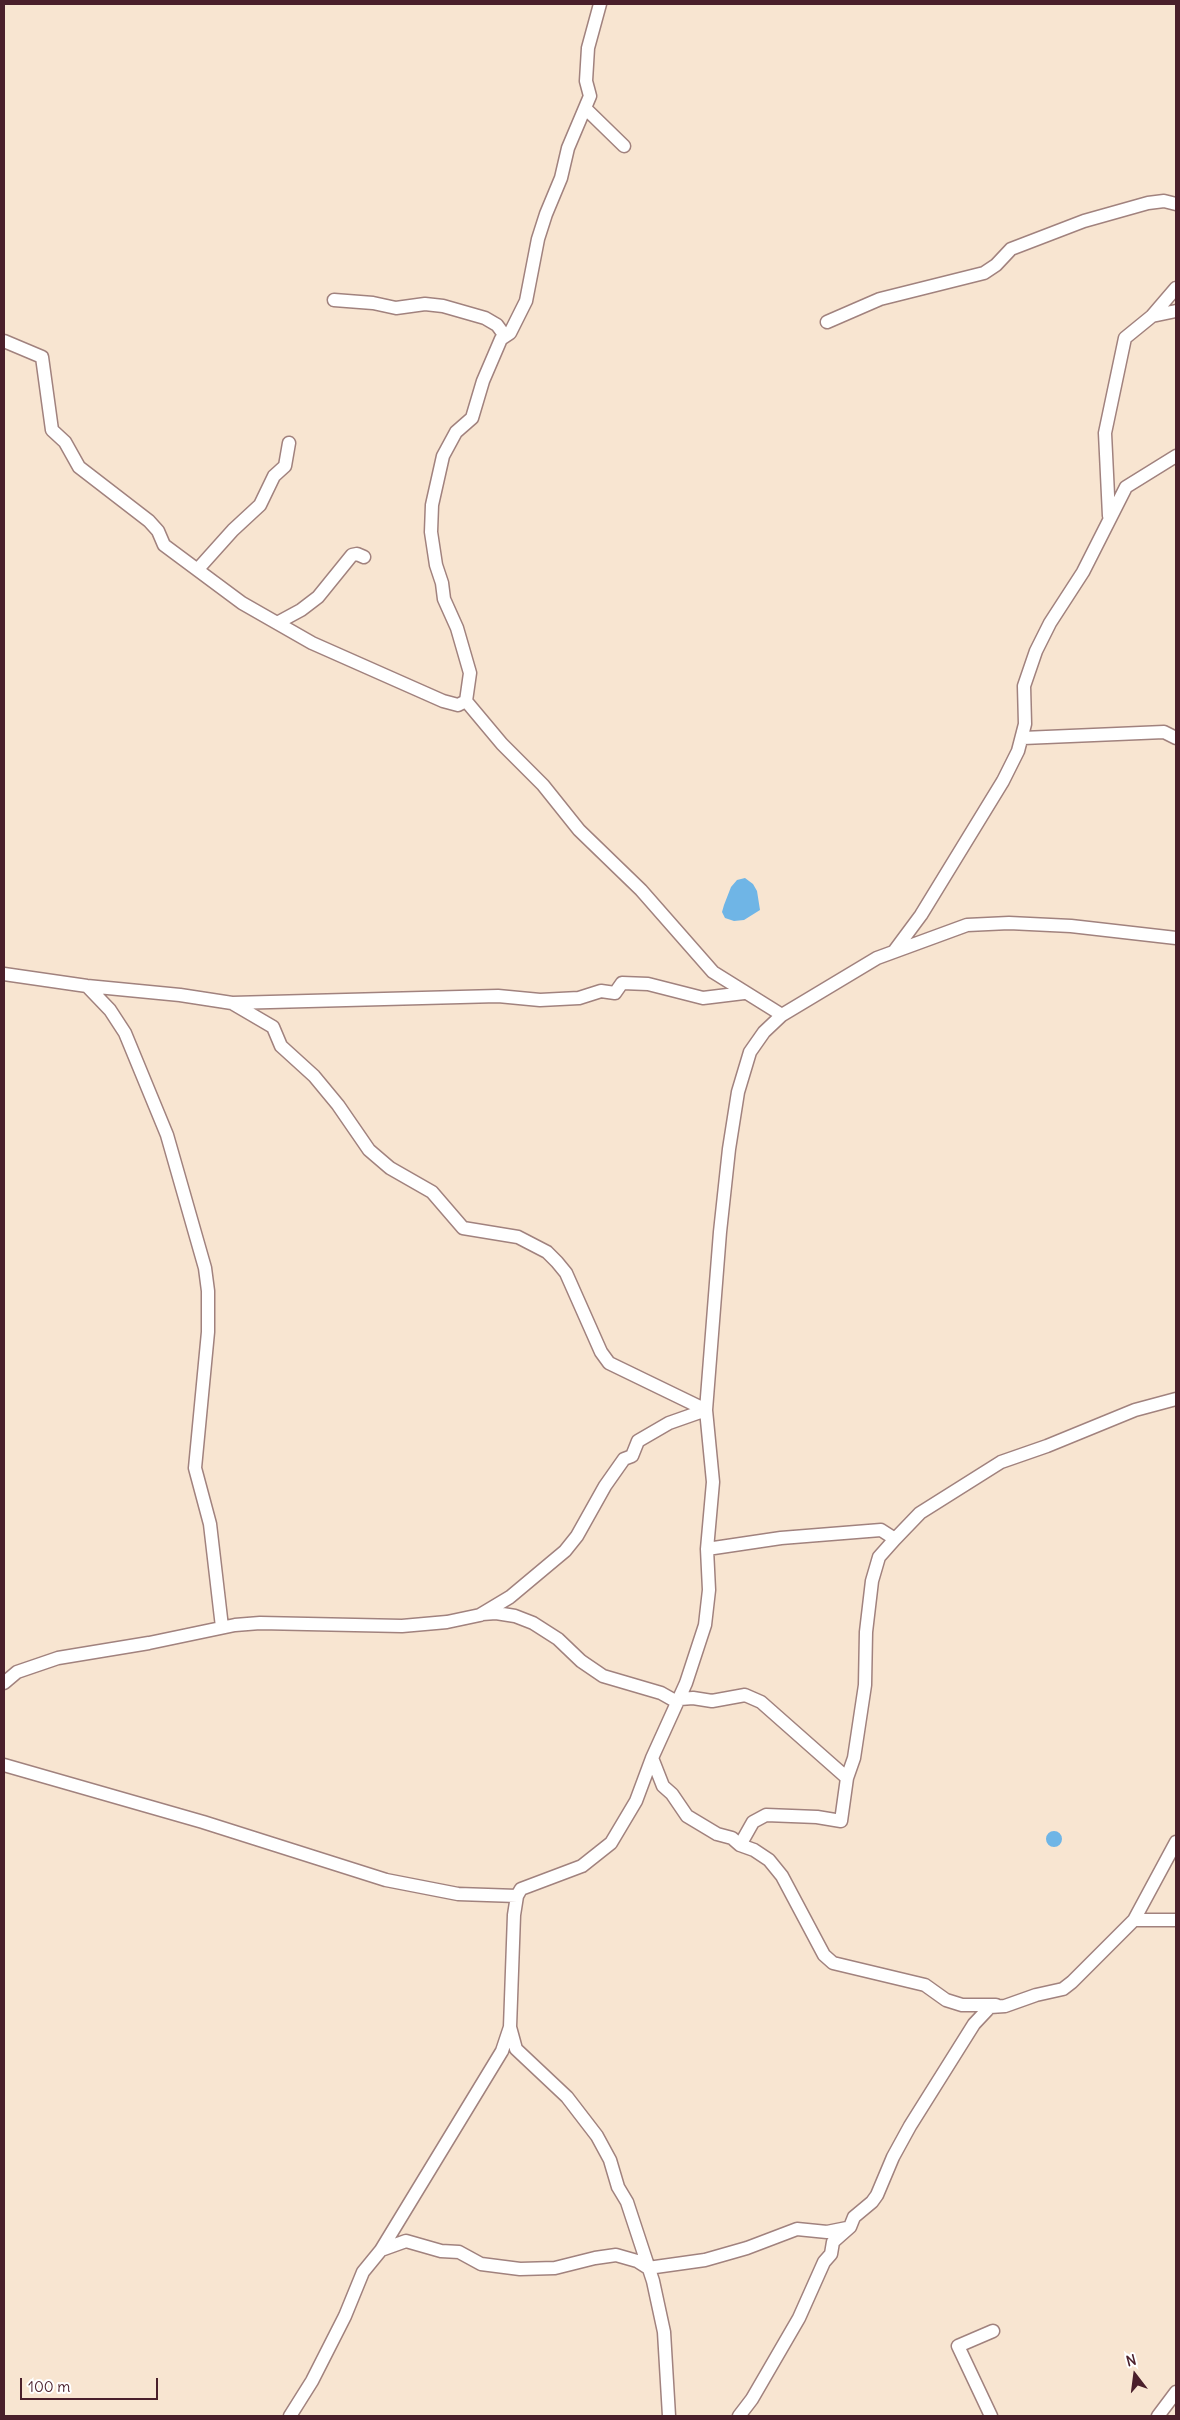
<!DOCTYPE html>
<style>
body{margin:0}
#map{position:relative;width:1180px;height:2420px;overflow:hidden;background:#f8e5d1;font-family:Delius,sans-serif}
canvas{display:block}
.frame{position:absolute;inset:0;border:5px solid #4a1f2b;pointer-events:none}
.north{position:absolute;left:1110px;top:2350px;width:50px;height:50px;-webkit-text-stroke:4px #fff;paint-order:stroke;rotate:345deg;font-size:14px;font-weight:700;line-height:20px;text-align:center;color:#4a1f2b}
.north::after{content:'';display:block;margin:auto;width:18px;height:22px;background:#4a1f2b;clip-path:polygon(50% 0,100% 100%,50% 72%,0 100%)}
.scale{position:absolute;left:20px;top:2378px;width:138px;height:22px;box-sizing:border-box;border:2px solid #4a1f2b;border-top:0;padding-left:6px;font-size:15px;line-height:18px;white-space:nowrap;color:#4a1f2b;-webkit-text-stroke:4px #fff;paint-order:stroke}
</style>
<div id="map">
<canvas width="1180" height="2420"></canvas>
<div class="frame"></div>
<div class="north">N</div>
<div class="scale">100 m</div>
</div>
<script>
const g = document.querySelector('canvas').getContext('2d');
g.lineJoin = 'round';
function fill(path, color) { g.fillStyle = color; g.fill(path, 'evenodd'); }
const poly = rows => new Path2D(rows.map(r => 'M' + r).join(''));
function stroke(path, color, width, dash) { g.strokeStyle = color; g.lineWidth = width; g.lineCap = dash ? 'butt' : 'round'; g.setLineDash(dash || []); g.stroke(path); }
fill(poly([
 [745,878,753,884,757,891,760,910,744,920,734,921,725,918,722,912,724,905,731,887,737,880],
 '1046 1839a8 8 0 1 1 16 0a8 8 0 1 1-16 0Z'
]), '#6fb5e6');
const minor = poly([
 [585,108,624,146],
 [334,300,373,303,396,308,425,304,443,306,485,318,497,325,505,336],
 [1152,316,1176,311],
 [827,322,880,299,984,273,996,265,1011,249,1084,221,1148,203,1164,201,1176,204],
 [4,341,42,357,52,430,65,442,79,467,149,521,158,531,164,545,242,603,312,643,443,701,458,705,466,701,502,744,543,785,579,830,641,890,713,972,782,1015],
 [1109,516,1105,433,1125,338,1152,316,1176,288],
 [198,569,233,530,260,505,274,476,285,466,289,443],
 [277,623,301,610,318,597,352,555,357,554,364,557],
 [466,701,470,673,457,628,444,599,442,583,436,565,431,532,432,505,443,456,456,432,472,418,483,381,501,339,510,333,526,301,538,239,546,214,561,178,568,148,590,96,586,81,588,48,600,4],
 [1023,738,1164,732,1176,738],
 [895,950,921,915,1003,781,1018,751,1025,724,1024,686,1036,651,1050,623,1083,572,1126,487,1176,456],
 [4,974,87,986,180,995,232,1003,498,996,540,1000,579,998,601,991,615,993,622,983,648,984,703,998,744,993],
 [87,986,110,1010,125,1033,167,1135,205,1268,208,1291,208,1332,195,1468,210,1524,222,1627],
 [232,1003,273,1027,281,1046,314,1076,338,1105,369,1150,390,1168,432,1192,463,1228,518,1237,547,1252,557,1262,566,1273,601,1352,609,1363,706,1410],
 [707,1549,781,1538,881,1530,895,1539],
 [482,1614,496,1613,515,1616,533,1623,558,1639,581,1661,603,1676,661,1693,677,1702],
 [4,1683,17,1672,58,1658,149,1643,235,1625,260,1623,402,1626,447,1622,480,1615,510,1597,565,1551,577,1536,605,1486,624,1459,632,1456,638,1441,669,1423,706,1410],
 [680,1699,693,1698,712,1701,745,1695,761,1702,847,1778],
 [652,1758,663,1786,672,1794,687,1816,717,1834,732,1838,740,1845,754,1850,769,1860,782,1876,824,1955,833,1963,925,1985,946,2000,962,2005,996,2005],
 [4,1765,203,1822,386,1880,458,1894,517,1896,521,1889,582,1866,611,1843,636,1801,652,1758,686,1683,705,1625,709,1590,707,1549,713,1482,706,1410,720,1232,729,1149,738,1092,750,1052,764,1032,782,1015,877,958,967,925,1009,923,1071,926,1176,938],
 [740,1845,753,1822,766,1815,817,1817,841,1821,847,1778,854,1758,865,1685,866,1632,872,1581,879,1557,895,1539,920,1513,1001,1462,1047,1446,1135,1410,1176,1399],
 [1134,1920,1176,1920],
 [510,2027,516,2049,567,2097,597,2136,610,2160,618,2187,627,2202,653,2281,664,2332,669,2416],
 [381,2250,406,2241,441,2251,459,2252,481,2264,520,2269,555,2268,595,2258,616,2255,637,2261,648,2268,705,2260,747,2248,797,2229,827,2232,847,2228],
 [290,2416,312,2381,345,2316,363,2272,381,2250,502,2051,510,2027,514,1915,517,1896],
 [739,2416,752,2399,799,2318,824,2262,831,2254,833,2242,850,2227,854,2217,872,2202,877,2195,893,2157,910,2126,974,2024,990,2007,1005,2006,1036,1995,1063,1989,1072,1982,1134,1920,1176,1842],
 [991,2416,958,2346,993,2331],
 [1158,2416,1176,2392]
]);
stroke(minor, '#a1827e', 15);
stroke(minor, '#fff', 12);
</script>
